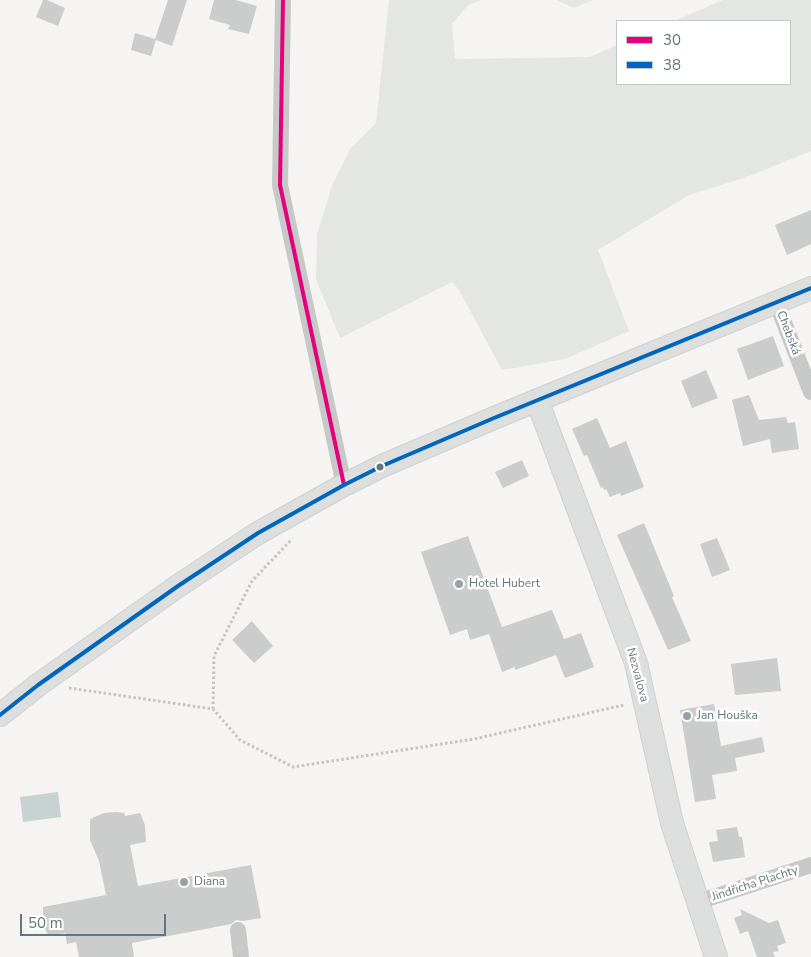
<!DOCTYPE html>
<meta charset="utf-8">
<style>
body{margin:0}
#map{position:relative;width:811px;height:957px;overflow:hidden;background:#f5f4f3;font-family:"Nunito Sans",sans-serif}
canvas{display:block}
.legend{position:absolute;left:616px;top:20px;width:175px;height:65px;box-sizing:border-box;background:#fff;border:1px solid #c1c8ca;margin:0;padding:6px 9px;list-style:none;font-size:15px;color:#63767b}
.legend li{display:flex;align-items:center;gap:10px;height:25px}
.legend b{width:25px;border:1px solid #c1c8ca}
.scale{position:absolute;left:20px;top:914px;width:146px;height:22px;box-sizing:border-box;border:2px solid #63767b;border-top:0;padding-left:6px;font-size:15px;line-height:18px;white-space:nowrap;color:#63767b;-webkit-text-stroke:4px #fff;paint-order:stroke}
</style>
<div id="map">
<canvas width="811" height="957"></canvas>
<ul class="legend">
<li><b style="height:6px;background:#e5007d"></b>30</li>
<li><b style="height:6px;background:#0065bd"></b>38</li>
</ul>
<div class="scale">50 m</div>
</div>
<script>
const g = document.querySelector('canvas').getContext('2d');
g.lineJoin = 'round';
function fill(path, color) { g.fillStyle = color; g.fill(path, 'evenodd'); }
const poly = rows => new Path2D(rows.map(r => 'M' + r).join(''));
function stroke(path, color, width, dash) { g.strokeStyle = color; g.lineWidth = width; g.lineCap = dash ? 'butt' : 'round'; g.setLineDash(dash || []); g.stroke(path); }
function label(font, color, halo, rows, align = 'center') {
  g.font = font + ' "Nunito Sans",sans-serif'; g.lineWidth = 5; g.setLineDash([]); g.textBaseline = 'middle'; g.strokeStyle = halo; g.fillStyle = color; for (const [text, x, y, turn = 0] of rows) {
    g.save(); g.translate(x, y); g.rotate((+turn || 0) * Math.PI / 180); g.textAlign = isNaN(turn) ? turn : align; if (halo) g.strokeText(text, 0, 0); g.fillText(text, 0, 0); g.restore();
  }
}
fill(poly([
 [389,0,482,0,468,5,452,24,455,59,590,57,617,45,617,84,790,84,790,21,674,21,723,0,811,0,811,151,744,178,689,195,598,250,629,331,565,359,502,370,459,290,452,282,340,338,316,279,317,234,332,186,350,149,376,123],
 [556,0,593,0,574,8]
]), '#e4e6e1');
fill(poly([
 [58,792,61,817,23,822,20,797]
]), '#c7d2d2');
fill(poly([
 [43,0,47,0,65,8,58,26,36,17],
 [168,0,187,0,172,46,156,40,151,56,131,50,135,33,155,39],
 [214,0,236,0,257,6,249,34,228,29,230,25,209,19],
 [811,210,811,244,787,255,775,225],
 [773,336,784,366,748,380,737,349],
 [706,370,718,398,692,408,681,381],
 [749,395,759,420,786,417,788,423,795,422,799,449,772,453,770,439,743,446,732,400],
 [597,418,610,448,626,441,644,487,621,496,620,493,610,497,606,489,604,490,603,487,601,488,587,455,584,456,572,429],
 [522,460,529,476,503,488,495,472],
 [644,523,674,596,672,597,691,641,668,650,617,535],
 [468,536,502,627,552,610,564,639,581,633,594,667,565,678,556,655,515,670,515,667,502,672,489,634,470,640,467,629,450,635,421,552],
 [717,538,730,570,712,577,700,544],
 [252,621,273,646,254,663,232,640],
 [777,658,781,691,735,695,731,664],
 [714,704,721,746,762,737,765,752,735,758,737,771,712,775,716,799,695,802,680,710],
 [117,812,124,813,125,816,140,813,145,825,146,842,130,845,138,886,251,865,261,918,243,921,236,920,231,924,200,930,132,943,134,957,79,957,76,942,67,944,65,933,49,936,43,926,43,907,106,895,99,861,90,840,90,819,104,813],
 [737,827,739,837,742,837,745,857,713,862,709,842,718,841,716,830],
 [740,909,769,923,778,920,786,943,777,946,779,951,773,952,775,957,757,957,748,931,740,934,734,918,742,915]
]), '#cbcccc');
const secondary = poly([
 [537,400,636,663,672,823,716,957],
 [0,715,38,685,178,586,258,533,344,485,382,466,494,418,811,288]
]);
stroke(secondary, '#cfd0d0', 24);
stroke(poly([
 [69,688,213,709,240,740,293,767,474,739,624,705],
 [213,709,214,656,252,581,292,539]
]), '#c5c5c6', 3, [2.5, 2.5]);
stroke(poly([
 [283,0,280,185,344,485],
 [776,302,811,392],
 [698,902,811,865],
 [238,930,241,957]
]), '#c7c9c9', 16);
stroke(secondary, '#dddede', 22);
stroke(poly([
 [283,0,280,185,344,485]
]), '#e5007d', 4);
stroke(poly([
 [0,715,38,685,178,586,258,533,344,485,382,466,494,418,811,288]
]), '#0065bd', 4);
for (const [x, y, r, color] of [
 [380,467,4.5,"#63767b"],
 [459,584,5,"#96a2a5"],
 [687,716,5,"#96a2a5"],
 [184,882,5,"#96a2a5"]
]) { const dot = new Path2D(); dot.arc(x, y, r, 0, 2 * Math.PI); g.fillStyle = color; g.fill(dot); stroke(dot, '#fff', 2); }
label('12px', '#63767b', '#fff', [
 ["Chebská",788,333,69],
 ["Nezvalova",637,675,75],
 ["Jindřicha Plachty",755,884,-18]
]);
label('12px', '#63767b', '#fff', [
 ["Hotel Hubert",469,584],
 ["Jan Houška",697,716],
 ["Diana",194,882]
], 'left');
</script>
